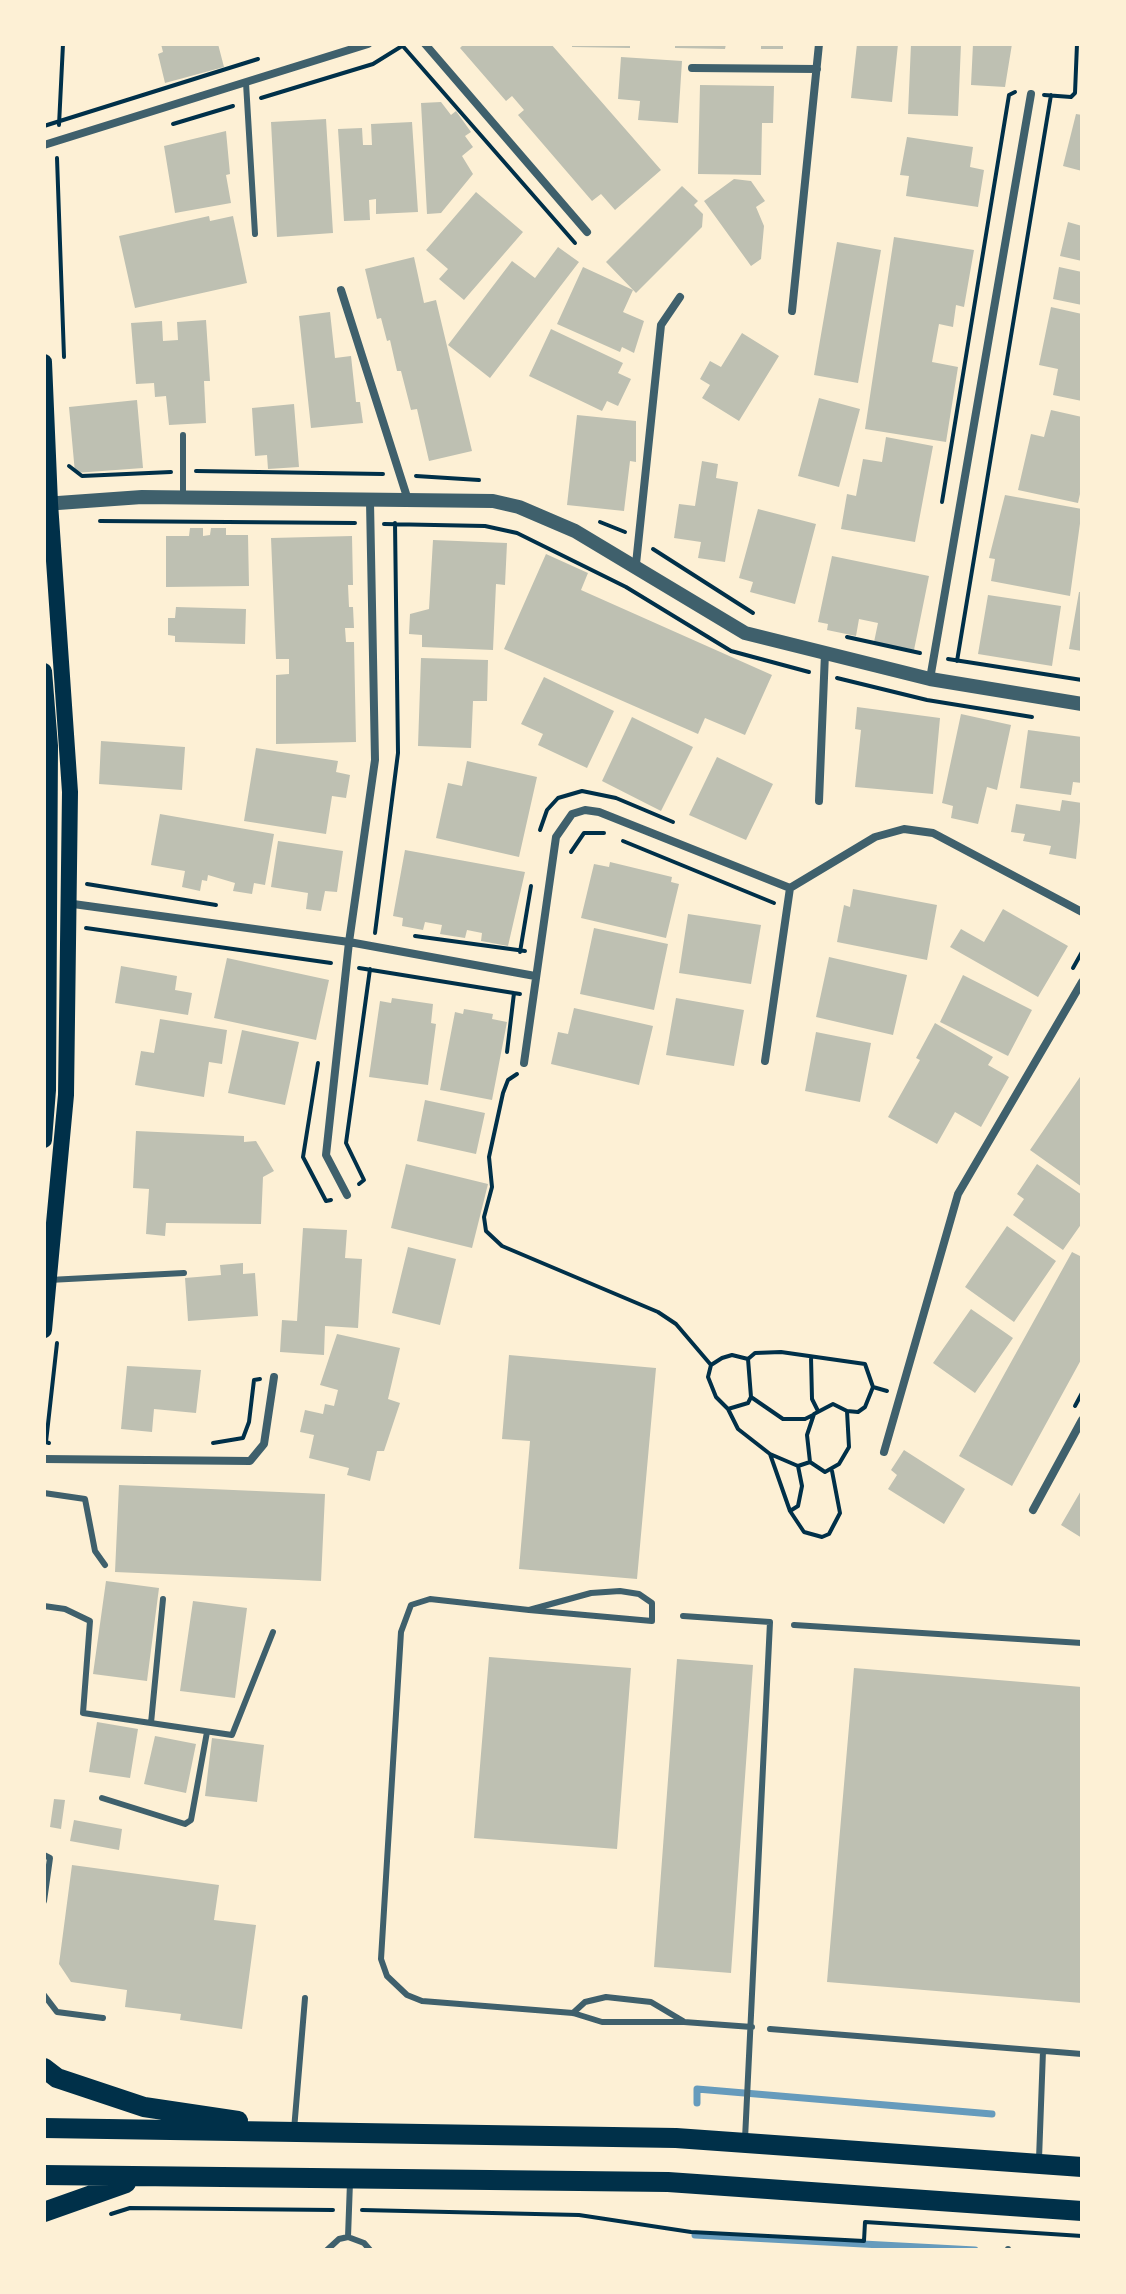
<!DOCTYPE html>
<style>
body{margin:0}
#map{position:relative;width:1126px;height:2294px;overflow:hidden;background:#fdf0d5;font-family:"Asap Condensed",sans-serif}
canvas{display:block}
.frame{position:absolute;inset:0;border:46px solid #fdf0d5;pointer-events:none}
</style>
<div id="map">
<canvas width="1126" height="2294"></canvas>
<div class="frame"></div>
</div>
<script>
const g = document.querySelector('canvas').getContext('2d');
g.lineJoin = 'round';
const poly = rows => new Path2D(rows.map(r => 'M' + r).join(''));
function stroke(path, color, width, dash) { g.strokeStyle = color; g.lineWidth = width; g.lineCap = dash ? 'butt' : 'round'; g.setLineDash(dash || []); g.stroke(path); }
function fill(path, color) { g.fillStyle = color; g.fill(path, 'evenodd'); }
stroke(poly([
 [697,2103,697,2089,992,2114],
 [695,2235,975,2250]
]), '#669bbc', 7);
fill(poly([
 [161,44,218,44,224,67,165,83,158,54,163,52],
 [464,44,551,44,661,170,615,210,601,194,592,201,518,115,524,110,512,96,506,101,460,48],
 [572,44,630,44,630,48,572,47],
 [675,44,726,44,725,49,675,48],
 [761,44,783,44,783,49,761,49],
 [857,44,898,44,892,102,851,98],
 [911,44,961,44,958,116,908,114],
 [973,44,1012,44,1005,87,971,85],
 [621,57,682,61,678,123,638,120,640,101,618,99],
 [700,85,774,86,773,123,762,123,761,175,698,174],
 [441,102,451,115,456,111,471,132,465,136,473,147,462,156,473,174,441,213,427,214,421,103],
 [1076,114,1082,115,1082,171,1063,166],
 [326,119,333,233,277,237,271,122],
 [412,122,418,212,376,214,376,199,369,200,370,220,344,221,338,129,362,128,363,145,372,145,371,124],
 [226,131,230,174,226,175,231,203,175,213,164,146],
 [907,137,973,147,970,167,984,170,978,207,906,196,909,176,900,175],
 [734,179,751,181,765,201,756,207,764,226,761,259,751,266,704,201],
 [682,186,698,201,694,205,703,214,702,227,636,293,606,262],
 [476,192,523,232,464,300,439,279,448,269,426,250],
 [209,216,210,221,233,216,247,283,135,308,119,236],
 [1068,222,1082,226,1082,261,1060,256],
 [894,237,974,250,964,307,956,305,953,327,939,324,932,362,958,367,946,442,865,429],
 [837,242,881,250,858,383,814,375],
 [558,247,579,262,490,378,448,345,512,261,535,278],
 [414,257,424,303,436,300,472,451,429,461,417,409,411,410,401,371,397,371,390,340,387,341,381,318,377,319,365,269],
 [583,267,633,290,623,312,644,321,634,353,622,347,620,352,557,324],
 [1059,267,1082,272,1082,305,1053,299],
 [1051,307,1082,314,1082,401,1053,395,1058,369,1039,365],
 [330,312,335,358,351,356,356,402,360,402,363,423,311,428,299,316],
 [206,320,210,381,204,381,206,423,169,425,166,396,155,397,154,383,136,384,131,323,162,321,163,341,178,340,177,322],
 [551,329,623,363,618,373,631,379,618,406,607,401,602,411,529,376],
 [742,333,779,356,739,421,702,398,710,385,700,379,710,361,721,367],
 [819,398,860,409,839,487,798,476],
 [137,400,143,468,75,473,69,407],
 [294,404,299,467,268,469,267,455,255,456,252,408],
 [1051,410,1082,417,1082,485,1078,503,1018,490,1031,434,1044,437],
 [577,415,636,421,636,462,630,461,624,511,567,505],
 [886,437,933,446,915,542,841,529,847,494,856,496,863,459,882,462],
 [702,461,718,464,716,478,738,482,725,562,698,558,701,542,674,538,679,504,695,506],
 [1005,495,1082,509,1070,596,991,581,995,559,989,558],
 [758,509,816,524,795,604,750,592,753,582,739,578],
 [190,528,203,528,203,536,210,535,211,528,226,528,226,535,248,535,249,586,166,587,166,536,189,536],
 [352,536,353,585,348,585,349,607,353,607,354,628,345,628,346,642,354,642,356,742,276,744,276,675,289,674,289,659,276,659,271,538],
 [433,540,507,543,505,585,496,584,493,650,422,647,422,635,409,634,410,614,429,609],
 [546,554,588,573,581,590,772,675,745,735,705,718,698,734,504,649],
 [832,556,929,576,914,650,874,642,878,623,859,619,856,636,827,630,828,624,818,622],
 [1079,592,1082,592,1082,651,1069,649],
 [988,595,1061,606,1052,666,978,654],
 [176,607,246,609,245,644,175,642,175,636,168,635,168,618,175,618],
 [421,658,488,660,487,701,473,701,471,748,418,746],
 [544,677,614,711,587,768,538,745,543,734,521,724],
 [857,707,940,718,933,794,855,787,861,730,855,729],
 [961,714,1011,725,997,790,987,787,978,824,951,818,953,806,942,803],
 [632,717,693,747,661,811,602,781],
 [1028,730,1082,737,1082,783,1073,782,1071,795,1020,788],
 [101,741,185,747,182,790,99,784],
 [256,748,338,761,336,772,350,775,346,798,332,796,326,834,244,821],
 [717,757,773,784,746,840,689,815],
 [467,761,537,777,519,857,436,838,448,783,462,786],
 [1062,800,1082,803,1076,859,1049,854,1051,846,1023,841,1025,834,1011,832,1016,804,1060,811],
 [160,814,274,834,265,885,254,883,252,894,233,891,235,883,208,875,207,881,202,880,200,891,182,887,185,871,151,865],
 [278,841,343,851,337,892,325,891,321,911,306,909,308,893,271,887],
 [405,850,525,872,508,946,481,941,482,933,467,930,465,938,440,934,442,925,425,922,423,930,402,926,403,918,393,916],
 [610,862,672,877,671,882,679,884,666,938,581,918,594,864,609,867],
 [853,889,937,905,927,960,837,942,844,905,850,907],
 [1003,909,1068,946,1038,997,950,947,961,929,984,942],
 [688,914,761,925,751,984,679,973],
 [594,928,668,944,654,1010,580,994],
 [829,957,907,975,893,1035,816,1017],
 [227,958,329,980,316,1040,214,1018],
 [121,966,177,976,175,990,192,993,188,1015,115,1003],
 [963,975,1032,1010,1008,1056,940,1022],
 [392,998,433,1004,431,1023,436,1024,428,1085,369,1077,380,1001,391,1003],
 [676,998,744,1010,734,1066,666,1055],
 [574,1008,653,1026,639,1085,551,1064,558,1032,568,1034],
 [464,1009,493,1014,492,1019,507,1022,492,1100,440,1090,455,1012,463,1014],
 [160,1019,227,1030,222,1064,209,1062,204,1097,135,1085,141,1051,154,1053],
 [935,1023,993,1057,988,1065,1009,1077,981,1127,955,1112,937,1144,888,1117,920,1060,916,1058],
 [242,1030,299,1042,285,1105,228,1093],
 [816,1032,871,1043,860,1102,805,1091],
 [1082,1074,1082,1187,1030,1150],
 [425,1100,485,1113,476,1154,417,1141],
 [136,1131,244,1136,244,1142,256,1141,274,1171,263,1177,261,1224,166,1223,165,1236,146,1234,149,1189,133,1188],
 [406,1164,488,1184,472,1248,391,1228],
 [1037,1164,1082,1195,1082,1223,1063,1250,1013,1215,1024,1199,1017,1194],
 [1007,1226,1056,1261,1014,1322,965,1287],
 [303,1228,347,1230,345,1258,362,1259,358,1328,325,1326,324,1355,280,1352,282,1320,297,1321],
 [408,1247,456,1259,440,1325,392,1313],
 [1072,1252,1082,1257,1082,1358,1012,1486,959,1456],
 [243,1263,243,1274,255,1273,258,1316,188,1321,185,1278,221,1275,220,1265],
 [971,1309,1013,1338,975,1393,933,1363],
 [337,1334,400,1348,388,1399,400,1403,384,1451,377,1451,370,1481,347,1475,349,1468,309,1458,314,1435,300,1432,305,1410,323,1414,325,1404,334,1406,338,1390,320,1385],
 [509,1355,656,1368,637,1579,519,1569,530,1441,502,1439],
 [127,1366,201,1370,196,1413,154,1409,152,1432,121,1429],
 [904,1450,965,1489,944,1524,888,1489,897,1475,891,1470],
 [119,1485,325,1494,321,1581,115,1572],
 [1082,1489,1082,1538,1061,1525],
 [106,1581,159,1588,147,1681,93,1674],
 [193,1601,247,1608,235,1698,180,1691],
 [489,1657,631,1668,617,1849,474,1838],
 [677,1659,753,1665,731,1973,654,1967],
 [854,1668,1082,1687,1082,2003,827,1982],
 [97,1722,138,1729,130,1778,89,1772],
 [155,1736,196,1744,186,1793,144,1784],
 [212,1738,264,1745,257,1802,205,1796],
 [54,1799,65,1800,61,1829,50,1827],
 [74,1820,122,1829,119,1850,70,1841],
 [72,1865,219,1885,214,1920,256,1925,242,2029,180,2020,181,2014,125,2007,127,1990,71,1982,59,1964]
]), '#bec0b2');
stroke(poly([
 [401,44,575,243],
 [1044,95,1071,97,1075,93,1077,44],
 [261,98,373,64,402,46],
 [173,124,233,106],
 [59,125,63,44],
 [44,126,258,59],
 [57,158,64,357],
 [69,466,82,476,171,472],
 [196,471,383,474],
 [416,476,479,480],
 [942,502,1009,95,1015,92],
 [100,521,355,523],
 [600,522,625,532],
 [384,524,485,526,517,533,626,587,731,651,809,672],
 [653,549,753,613],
 [847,637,920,653],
 [948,659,1082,680],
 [957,661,1051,95],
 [837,678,927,700,1032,717],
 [540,830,547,810,558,798,582,791,616,798,673,822],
 [623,841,774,903],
 [571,852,584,833,604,833],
 [87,884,216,905],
 [86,928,331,963],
 [375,933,398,753,395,523],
 [415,936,525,951],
 [520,952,531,886],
 [359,968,520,994],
 [1073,968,1082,952],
 [507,1052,514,993],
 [318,1063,303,1157,326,1201,331,1200],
 [517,1074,508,1080,503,1093,489,1157,492,1187,484,1217,486,1231,502,1246,658,1312,676,1324,711,1365],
 [359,1184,364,1180,346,1143,370,969],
 [811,1357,812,1399,818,1411],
 [873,1387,865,1407,858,1412,847,1411,849,1447,839,1464,825,1472,810,1462,798,1466,802,1486,798,1506,790,1511,770,1454,738,1429,728,1409,716,1397,708,1377,711,1365,722,1358,732,1355,748,1359,755,1353,781,1352,865,1364,873,1387,887,1391],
 [751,1397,783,1419,805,1419,813,1415],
 [1075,1406,1082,1393],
 [728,1409,748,1403,751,1397,748,1359],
 [49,1443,46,1442,57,1343],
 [213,1443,243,1438,249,1422,254,1380,260,1379],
 [770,1454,798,1466],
 [810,1462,807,1435,814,1414,833,1404,847,1411],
 [790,1511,804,1532,822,1537,829,1534,840,1513,832,1471],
 [362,2210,579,2215,691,2232,864,2241,865,2222,1082,2236],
 [111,2214,130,2208,333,2210]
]), '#003049', 4);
stroke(poly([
 [246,83,255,234],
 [183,435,183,497],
 [49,1280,184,1273],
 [44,1493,85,1499,95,1551,105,1565],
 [44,1606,65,1609,90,1621,83,1713,232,1735,273,1632],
 [529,1610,591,1593,620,1591,639,1594,652,1603,652,1621,529,1610,430,1599,411,1605,401,1632,381,1959,387,1976,407,1995,422,2001,573,2013,602,2022,684,2022,752,2027],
 [683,1616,770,1622,745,2139],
 [794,1625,1082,1643],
 [151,1723,163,1599],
 [102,1798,185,1824,191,1820,207,1732],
 [44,1855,50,1858,44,1901],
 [44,1995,57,2012,103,2018],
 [573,2013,585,2002,606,1997,651,2002,683,2021],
 [770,2029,1082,2054],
 [294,2130,305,1998],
 [1039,2159,1043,2051],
 [348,2237,350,2182],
 [327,2250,339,2239,348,2237,364,2243,370,2250],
 [1008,2250,1008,2249]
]), '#3f606c', 6);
stroke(poly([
 [425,44,587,232],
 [692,68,817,69],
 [44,145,368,44],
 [341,290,408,500],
 [792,311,819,44],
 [636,564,661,325,680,297],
 [930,679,1031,94],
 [819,801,825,653],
 [66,903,349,942,535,976],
 [765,1061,790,888,875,837,904,829,933,833,1082,912],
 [524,1063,556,837,572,814,585,810,599,812,790,888],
 [347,1195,326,1155,349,942,375,760,370,502],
 [884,1452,958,1194,1082,982],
 [44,1459,250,1461,264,1444,274,1377],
 [1033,1510,1082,1420]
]), '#3f606c', 8);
stroke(poly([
 [44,504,142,497,493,501,519,507,575,531,745,633,930,679,1082,704]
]), '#3f606c', 14);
stroke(poly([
 [44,362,50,503,70,792,66,1095,44,1330],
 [44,671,50,746,48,1090,44,1140]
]), '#003049', 16);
stroke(poly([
 [44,2068,57,2078,144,2107,238,2121],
 [44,2128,676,2138,1082,2167],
 [44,2175,668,2182,1082,2211],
 [44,2212,126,2183]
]), '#003049', 20);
</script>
